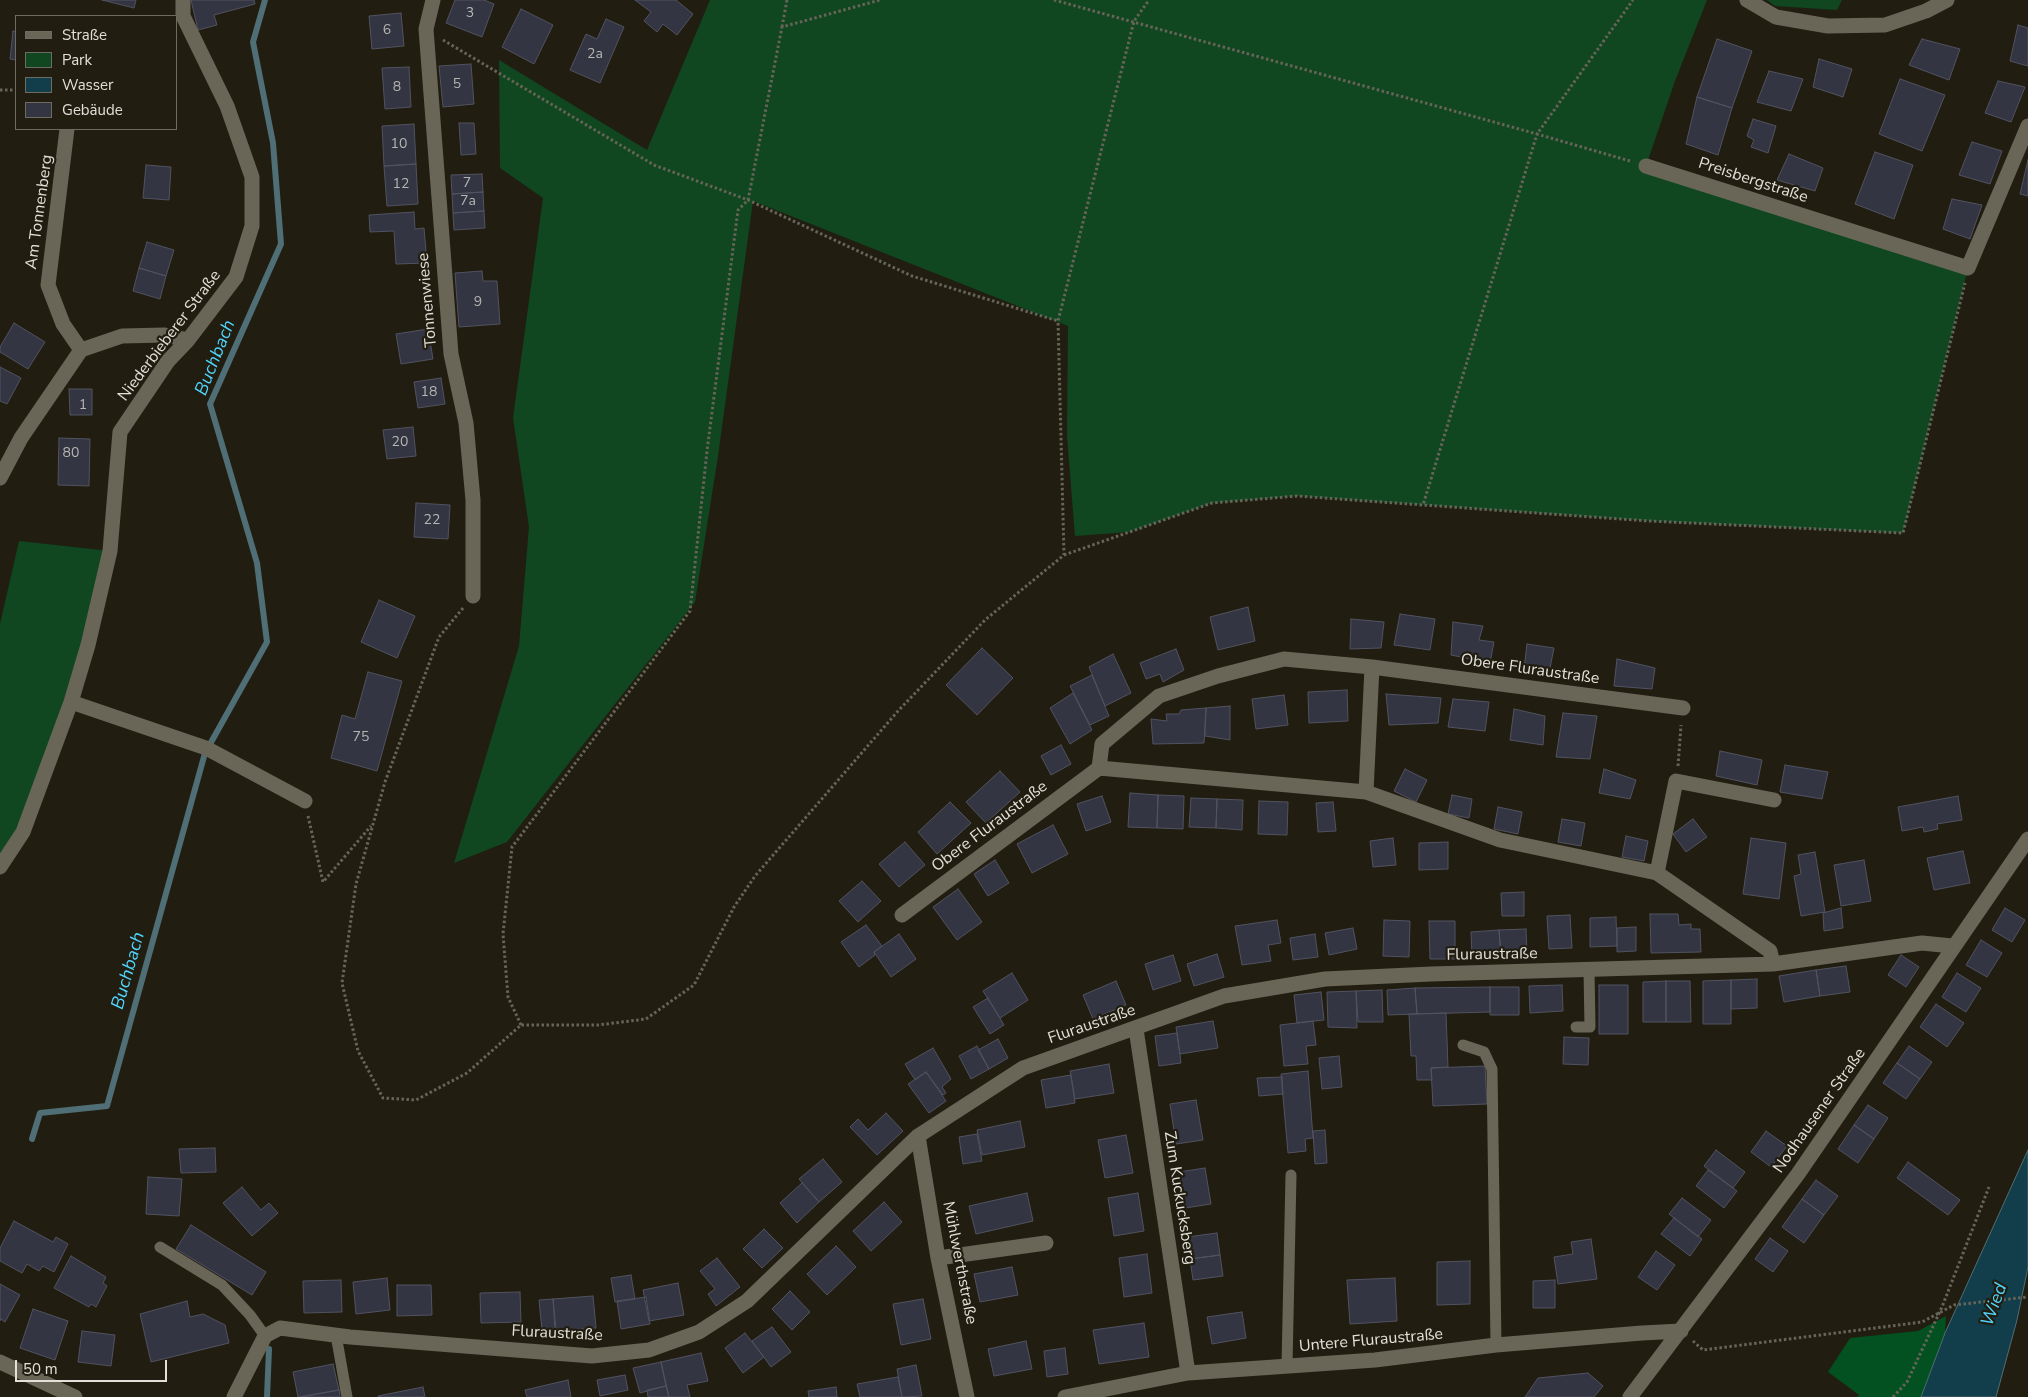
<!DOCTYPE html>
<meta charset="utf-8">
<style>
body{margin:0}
#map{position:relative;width:2028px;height:1397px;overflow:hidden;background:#211e11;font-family:"Nunito Sans",sans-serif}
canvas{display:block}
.legend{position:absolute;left:15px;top:15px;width:162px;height:115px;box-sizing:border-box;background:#211e11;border:1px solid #6e6c61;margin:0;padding:6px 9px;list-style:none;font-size:15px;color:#e2e0d8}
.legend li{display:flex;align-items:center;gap:10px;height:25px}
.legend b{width:25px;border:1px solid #6e6c61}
.scale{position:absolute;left:15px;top:1360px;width:152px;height:22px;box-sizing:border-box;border:2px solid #e2e0d8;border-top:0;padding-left:6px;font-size:15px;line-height:18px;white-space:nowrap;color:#e2e0d8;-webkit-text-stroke:4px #211e11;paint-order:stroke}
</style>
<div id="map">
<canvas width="2028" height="1397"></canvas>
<ul class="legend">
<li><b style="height:6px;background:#696658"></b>Straße</li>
<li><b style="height:14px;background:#104620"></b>Park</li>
<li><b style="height:14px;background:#123d4a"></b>Wasser</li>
<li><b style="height:14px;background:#343542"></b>Gebäude</li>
</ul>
<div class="scale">50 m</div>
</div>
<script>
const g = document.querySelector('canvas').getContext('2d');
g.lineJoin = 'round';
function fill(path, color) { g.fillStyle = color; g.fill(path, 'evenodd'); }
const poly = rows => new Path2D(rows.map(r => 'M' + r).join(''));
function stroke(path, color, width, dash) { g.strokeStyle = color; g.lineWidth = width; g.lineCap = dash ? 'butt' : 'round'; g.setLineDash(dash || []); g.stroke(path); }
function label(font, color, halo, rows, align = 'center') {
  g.font = font + ' "Nunito Sans",sans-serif'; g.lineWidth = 4.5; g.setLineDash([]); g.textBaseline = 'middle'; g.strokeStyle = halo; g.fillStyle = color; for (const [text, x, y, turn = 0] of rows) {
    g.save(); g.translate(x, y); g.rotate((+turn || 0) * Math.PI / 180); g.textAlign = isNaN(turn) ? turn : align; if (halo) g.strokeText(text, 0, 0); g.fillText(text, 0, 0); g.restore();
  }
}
fill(poly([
 [710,0,1707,0,1675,81,1646,166,1968,268,1903,533,1649,521,1297,496,1212,503,1129,532,1075,536,1067,436,1068,326,753,201,718,456,695,602,507,842,454,863,519,646,529,527,513,418,543,198,500,168,499,60,647,150],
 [1767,0,1842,0,1837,10,1775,6],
 [19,541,110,551,23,832,0,858,0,624]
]), '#104620');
fill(poly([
 [1946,1316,1945,1333,1921,1397,1857,1397,1859,1395,1828,1372,1850,1338,1918,1331]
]), '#035021');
const water = poly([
 [2028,1150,2028,1267,2017,1320,1996,1397,1921,1397,1945,1333,2028,1150]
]);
fill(water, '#123d4a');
stroke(water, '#506e75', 1);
stroke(poly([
 [209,746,267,642,257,563,210,404,281,244,273,143,253,42,265,0],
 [32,1139,40,1113,107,1106,205,753],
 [267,1397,269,1349]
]), '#506e75', 6);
const building = poly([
 [102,0,136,0,134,8,102,0],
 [191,0,254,0,255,4,214,15,217,25,198,30,191,0],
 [455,0,484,0,494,4,482,37,446,23,455,0],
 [635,0,676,0,693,14,677,35,663,24,657,32,644,21,651,12,635,0],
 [521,9,553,25,534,64,502,47,521,9],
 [401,13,404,46,372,49,369,16,401,13],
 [606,19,624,27,600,83,570,70,586,34,597,39,606,19],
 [2018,25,2028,28,2028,66,2010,61,2018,25],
 [13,31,16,32,16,60,10,59,13,31],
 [1717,39,1752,51,1732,108,1697,97,1717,39],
 [1922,39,1960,49,1949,80,1909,65,1922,39],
 [1819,59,1852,69,1843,97,1813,87,1819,59],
 [471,64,474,104,443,107,439,66,471,64],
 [409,67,411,107,385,109,382,68,409,67],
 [1769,71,1803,79,1791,111,1757,102,1769,71],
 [1900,79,1945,95,1922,151,1879,134,1900,79],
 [1998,81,2025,87,2011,122,1985,113,1998,81],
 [1697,97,1732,108,1718,155,1686,144,1697,97],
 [1753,119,1776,126,1768,153,1751,147,1754,140,1747,136,1753,119],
 [459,123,474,123,476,154,461,155,459,123],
 [414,124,416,164,384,166,382,126,414,124],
 [1972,142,2002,151,1990,184,1959,175,1972,142],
 [1875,152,1913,165,1894,219,1855,204,1875,152],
 [1789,154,1823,168,1815,191,1777,180,1789,154],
 [2028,160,2028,196,2020,194,2028,160],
 [416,164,418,204,387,206,384,166,416,164],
 [146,165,171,167,169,200,143,198,146,165],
 [482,174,483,192,452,194,451,175,482,174],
 [483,192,484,211,453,213,452,194,483,192],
 [1952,199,1982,205,1970,239,1943,229,1952,199],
 [484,211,485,228,454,230,453,213,484,211],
 [414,212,415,229,424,228,427,263,396,264,394,231,370,232,369,215,414,212],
 [147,242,174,250,166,276,139,268,147,242],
 [139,268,166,276,160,299,133,291,139,268],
 [482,271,483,281,497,281,500,324,459,327,455,273,482,271],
 [14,323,45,342,28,369,0,352,0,347,14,323],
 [428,329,433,359,401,364,396,334,428,329],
 [0,367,21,378,7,404,0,401,0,367],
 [441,378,445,404,418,408,414,382,441,378],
 [69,389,92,389,92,415,70,415,69,389],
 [413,427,416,456,387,459,383,430,413,427],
 [59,438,90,439,89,486,58,485,59,438],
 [416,503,450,505,448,539,414,537,416,503],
 [379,600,415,616,397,658,361,642,379,600],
 [1248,607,1255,641,1218,650,1210,617,1248,607],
 [1400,614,1435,619,1430,650,1394,645,1400,614],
 [1351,619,1384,622,1381,648,1350,649,1351,619],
 [1453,622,1483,626,1479,640,1494,642,1490,663,1451,655,1453,622],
 [1527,644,1554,648,1549,673,1524,669,1527,644],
 [982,648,1013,678,977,715,946,685,982,648],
 [1176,649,1184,670,1163,682,1160,674,1146,679,1140,663,1176,649],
 [1113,654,1131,693,1105,706,1089,667,1113,654],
 [1617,659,1655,668,1652,689,1614,686,1617,659],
 [368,672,402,681,377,771,331,758,342,715,355,719,368,672],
 [1092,675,1109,716,1090,725,1070,686,1092,675],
 [1347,690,1348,721,1309,723,1308,692,1347,690],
 [1073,693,1092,730,1070,744,1050,708,1073,693],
 [1386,694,1441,698,1438,723,1389,725,1386,694],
 [1284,695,1288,725,1256,729,1252,699,1284,695],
 [1453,699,1489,702,1485,731,1448,727,1453,699],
 [1230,706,1230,740,1205,736,1206,708,1230,706],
 [1206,708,1204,743,1153,744,1151,719,1167,721,1166,714,1179,714,1181,710,1206,708],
 [1514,709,1545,716,1543,745,1510,740,1514,709],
 [1563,713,1597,716,1590,759,1556,757,1563,713],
 [1061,745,1071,764,1051,775,1041,756,1061,745],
 [1720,751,1762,760,1757,785,1716,776,1720,751],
 [1785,765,1828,772,1822,799,1780,792,1785,765],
 [1405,769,1427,780,1416,802,1394,791,1405,769],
 [1604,769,1636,780,1630,799,1599,793,1604,769],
 [1000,771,1020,792,986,823,966,802,1000,771],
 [1130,793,1158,795,1157,828,1128,827,1130,793],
 [1158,795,1184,796,1183,829,1157,828,1158,795],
 [1452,795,1472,799,1469,818,1448,814,1452,795],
 [1102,796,1111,822,1086,831,1077,804,1102,796],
 [1958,796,1962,820,1937,824,1938,829,1924,832,1923,827,1902,831,1898,807,1958,796],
 [1191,798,1217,799,1216,828,1189,827,1191,798],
 [1217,799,1243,800,1242,830,1216,828,1217,799],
 [1259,801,1288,802,1287,835,1258,834,1259,801],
 [950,802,971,823,937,854,918,832,950,802],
 [1333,802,1336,831,1318,832,1316,803,1333,802],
 [1498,807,1522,812,1518,834,1494,829,1498,807],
 [1562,819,1585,823,1581,846,1558,842,1562,819],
 [1693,819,1707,837,1686,852,1673,834,1693,819],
 [1053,825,1068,854,1032,873,1017,844,1053,825],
 [1626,836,1648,841,1644,861,1622,857,1626,836],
 [1393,838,1396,865,1373,867,1370,841,1393,838],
 [1751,838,1786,843,1779,899,1743,894,1751,838],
 [905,842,925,865,899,887,879,864,905,842],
 [1448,842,1448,869,1419,870,1419,843,1448,842],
 [1963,851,1970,883,1934,890,1927,858,1963,851],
 [1815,852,1825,912,1801,916,1794,876,1801,874,1798,855,1815,852],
 [995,860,1009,883,988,896,974,874,995,860],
 [1864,860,1871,901,1841,906,1834,865,1864,860],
 [862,881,881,901,858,922,839,901,862,881],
 [958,889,982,922,957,940,933,907,958,889],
 [1524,892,1524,916,1502,916,1501,893,1524,892],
 [1841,908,1843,928,1824,931,1823,913,1841,908],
 [2005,908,2025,920,2012,942,1992,930,2005,908],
 [1650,914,1678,914,1679,925,1691,924,1691,929,1700,929,1701,952,1651,953,1650,914],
 [1570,915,1572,948,1549,949,1547,916,1570,915],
 [1616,917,1617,946,1590,947,1590,918,1616,917],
 [1277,920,1281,943,1268,945,1271,961,1242,965,1235,926,1277,920],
 [1384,920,1410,921,1409,957,1383,956,1384,920],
 [1429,921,1455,921,1455,959,1430,959,1429,921],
 [866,925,882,946,874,952,875,955,859,967,841,942,866,925],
 [1636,927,1636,951,1617,952,1617,928,1636,927],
 [1353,928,1357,949,1329,955,1325,933,1353,928],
 [1526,929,1527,955,1501,955,1499,930,1526,929],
 [1499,930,1501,955,1472,956,1471,932,1499,930],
 [899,934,916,959,891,977,874,952,899,934],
 [1315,934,1318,957,1293,960,1290,938,1315,934],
 [1981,940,2002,953,1987,977,1966,965,1981,940],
 [1217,954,1224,977,1194,986,1187,964,1217,954],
 [1173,955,1181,981,1153,990,1145,964,1173,955],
 [1901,955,1919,967,1906,987,1888,975,1901,955],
 [1846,966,1850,992,1820,996,1816,970,1846,966],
 [1816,970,1820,996,1784,1002,1779,976,1816,970],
 [1012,973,1028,1000,1000,1018,983,991,1012,973],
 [1957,973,1981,988,1966,1012,1942,997,1957,973],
 [1757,979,1757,1008,1731,1009,1731,980,1757,979],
 [1731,980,1731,1024,1703,1024,1703,981,1731,980],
 [1116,981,1126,1005,1093,1019,1083,995,1116,981],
 [1666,981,1690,981,1691,1022,1666,1022,1666,981],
 [1666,981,1666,1022,1643,1022,1643,982,1666,981],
 [1562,985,1563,1011,1530,1013,1529,986,1562,985],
 [1599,985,1628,985,1628,1034,1599,1034,1599,985],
 [1490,987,1519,987,1519,1015,1490,1015,1490,987],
 [1490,987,1490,1012,1417,1014,1415,988,1490,987],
 [1415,988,1417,1014,1388,1015,1387,990,1415,988],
 [1382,990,1383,1022,1358,1022,1356,991,1382,990],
 [1356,991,1357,1028,1328,1027,1327,992,1356,991],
 [1321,992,1324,1020,1297,1023,1294,995,1321,992],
 [988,998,1004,1025,990,1034,973,1007,988,998],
 [1936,1004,1964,1023,1947,1047,1920,1027,1936,1004],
 [1446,1013,1448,1067,1431,1068,1432,1080,1417,1080,1416,1056,1411,1056,1409,1014,1446,1013],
 [1213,1021,1218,1048,1180,1054,1176,1027,1213,1021],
 [1313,1021,1316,1045,1306,1046,1308,1064,1284,1066,1280,1025,1313,1021],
 [1177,1033,1181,1063,1159,1066,1155,1036,1177,1033],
 [1564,1037,1589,1038,1588,1065,1563,1064,1564,1037],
 [998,1039,1008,1058,989,1069,978,1050,998,1039],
 [977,1046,989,1069,971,1079,959,1056,977,1046],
 [1909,1046,1932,1062,1920,1079,1897,1063,1909,1046],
 [933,1048,951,1079,942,1087,946,1093,943,1095,926,1072,915,1080,905,1064,933,1048],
 [1339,1056,1342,1087,1322,1089,1319,1058,1339,1056],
 [1897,1063,1920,1079,1906,1099,1883,1083,1897,1063],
 [1109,1064,1114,1093,1075,1099,1070,1071,1109,1064],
 [1485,1066,1487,1104,1433,1106,1431,1068,1485,1066],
 [1308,1071,1313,1138,1305,1139,1306,1151,1288,1153,1281,1074,1308,1071],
 [926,1072,946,1101,929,1113,908,1084,926,1072],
 [1071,1075,1075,1103,1046,1108,1041,1080,1071,1075],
 [1282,1077,1283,1094,1259,1096,1257,1078,1282,1077],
 [1196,1100,1203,1140,1176,1144,1170,1104,1196,1100],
 [1868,1105,1888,1118,1874,1139,1854,1125,1868,1105],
 [886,1113,903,1131,877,1155,850,1127,858,1119,868,1130,886,1113],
 [1020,1121,1025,1147,982,1155,977,1130,1020,1121],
 [1854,1125,1874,1139,1858,1163,1838,1149,1854,1125],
 [1325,1130,1327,1163,1315,1164,1313,1131,1325,1130],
 [1766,1131,1787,1146,1771,1167,1751,1152,1766,1131],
 [977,1134,982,1161,963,1164,959,1137,977,1134],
 [1126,1135,1133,1173,1105,1178,1098,1140,1126,1135],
 [215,1148,216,1172,181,1173,179,1149,215,1148],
 [1716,1150,1745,1172,1733,1188,1704,1166,1716,1150],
 [823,1159,842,1182,819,1202,799,1179,823,1159],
 [1908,1162,1960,1200,1948,1215,1897,1178,1908,1162],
 [1205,1168,1211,1204,1185,1208,1179,1172,1205,1168],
 [1708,1170,1737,1191,1724,1208,1696,1186,1708,1170],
 [148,1177,182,1179,179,1216,146,1214,148,1177],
 [1816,1180,1838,1196,1824,1215,1802,1199,1816,1180],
 [802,1183,819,1202,797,1223,780,1203,802,1183],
 [242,1187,261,1210,269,1203,278,1213,252,1236,223,1203,242,1187],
 [1027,1193,1033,1221,976,1234,969,1206,1027,1193],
 [1138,1193,1144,1231,1114,1236,1108,1198,1138,1193],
 [1682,1198,1711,1220,1698,1237,1669,1214,1682,1198],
 [1802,1199,1824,1215,1804,1243,1782,1227,1802,1199],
 [884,1202,902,1222,871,1251,853,1231,884,1202],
 [1674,1218,1702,1239,1690,1256,1661,1234,1674,1218],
 [14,1221,53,1242,56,1237,68,1244,54,1272,43,1266,39,1271,27,1264,22,1273,0,1261,0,1248,14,1221],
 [191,1225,266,1272,252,1295,176,1249,191,1225],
 [764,1229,783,1248,762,1268,743,1249,764,1229],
 [1217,1233,1220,1255,1190,1259,1187,1237,1217,1233],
 [1770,1238,1788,1251,1773,1272,1755,1259,1770,1238],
 [1591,1239,1597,1279,1558,1284,1554,1257,1573,1254,1571,1242,1591,1239],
 [836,1246,856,1267,827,1295,807,1274,836,1246],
 [1656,1251,1675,1265,1657,1290,1638,1277,1656,1251],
 [1147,1254,1152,1293,1124,1297,1119,1258,1147,1254],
 [1220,1255,1223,1276,1193,1280,1190,1259,1220,1255],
 [71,1256,106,1277,103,1283,107,1286,96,1307,91,1304,89,1307,54,1288,71,1256],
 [717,1258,740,1287,716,1306,708,1294,715,1289,700,1271,717,1258],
 [1470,1261,1470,1304,1437,1305,1437,1262,1470,1261],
 [1012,1267,1018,1295,980,1302,974,1274,1012,1267],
 [631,1275,635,1299,615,1302,611,1278,631,1275],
 [387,1278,390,1310,356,1314,353,1282,387,1278],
 [1395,1278,1397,1321,1350,1324,1347,1280,1395,1278],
 [341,1280,342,1312,304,1313,303,1281,341,1280],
 [1555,1280,1555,1308,1533,1308,1533,1281,1555,1280],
 [678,1283,684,1315,649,1321,643,1290,678,1283],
 [0,1284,20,1295,5,1322,1,1319,0,1321,0,1284],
 [397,1285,431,1285,432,1315,397,1316,397,1285],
 [790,1291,810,1312,792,1330,772,1309,790,1291],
 [520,1292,521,1322,481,1323,480,1293,520,1292],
 [593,1296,596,1328,555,1331,553,1299,593,1296],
 [646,1297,650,1324,621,1329,617,1301,646,1297],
 [553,1299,556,1329,542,1330,539,1300,553,1299],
 [923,1299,931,1339,901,1345,893,1304,923,1299],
 [187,1301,190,1317,203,1314,225,1325,229,1343,151,1362,140,1314,187,1301],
 [33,1309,68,1321,55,1360,20,1348,33,1309],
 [1242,1312,1246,1338,1212,1344,1207,1317,1242,1312],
 [1144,1323,1149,1357,1099,1364,1093,1330,1144,1323],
 [772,1327,791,1352,771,1367,752,1341,772,1327],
 [82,1331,115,1335,111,1366,78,1362,82,1331],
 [745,1333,764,1357,743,1373,725,1348,745,1333],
 [1026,1341,1032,1369,994,1376,988,1349,1026,1341],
 [1065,1348,1068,1374,1047,1377,1044,1351,1065,1348],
 [701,1353,708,1381,687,1385,690,1397,669,1397,661,1362,701,1353],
 [661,1362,666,1386,640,1393,633,1368,661,1362],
 [333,1364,339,1390,298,1397,293,1372,333,1364],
 [916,1365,922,1396,902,1397,897,1369,916,1365],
 [1588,1373,1603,1386,1594,1397,1525,1397,1538,1378,1588,1373],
 [625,1375,628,1390,600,1396,597,1380,625,1375],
 [898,1377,902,1397,860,1397,857,1384,898,1377],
 [568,1380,571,1397,527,1397,525,1390,568,1380],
 [666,1386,669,1397,648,1397,647,1390,666,1386],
 [423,1387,425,1397,378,1397,378,1396,423,1387],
 [836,1387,837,1397,809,1397,808,1391,836,1387],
 [339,1390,340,1397,302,1397,339,1390]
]);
fill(building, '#343542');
stroke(building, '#525260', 1);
stroke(poly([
 [1054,0,1537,134,1423,505],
 [782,27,787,0],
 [443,40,654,165,748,200,912,276,1058,321],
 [0,90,16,90],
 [1630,161,1537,134,1633,0],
 [1064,555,1212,503,1297,496,1649,521,1903,533,1965,283],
 [463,608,439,637,385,782,356,884,342,983,358,1051,383,1098,416,1100,467,1073,521,1025,598,1025,646,1019,694,985,734,907,755,876,898,711,985,620,1064,555,1058,321,1134,21,1149,0],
 [1678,766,1681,725],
 [308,816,323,882,371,826],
 [521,1025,508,997,503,934,512,847,690,611,707,451,738,210,748,200,782,27,880,0],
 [1693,1341,1703,1350,1922,1322,1954,1305,2028,1297],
 [1893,1397,1907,1382,1942,1307,1989,1187]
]), '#676459', 3, [2.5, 2.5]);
stroke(poly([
 [1576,1027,1590,1027,1589,970],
 [1463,1045,1484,1052,1492,1069,1496,1345],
 [160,1247,222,1285,250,1315,265,1336],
 [336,1335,347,1397],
 [1287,1366,1291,1175]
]), '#696658', 11);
stroke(poly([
 [433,0,426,29,451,354,466,423,473,500,473,596],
 [67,129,48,285,63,324,81,350],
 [1646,166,1968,268,2028,126],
 [0,478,21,438,81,350,122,336,165,335,188,340],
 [71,702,206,748,305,801],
 [1099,768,1102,744,1159,696,1218,676,1284,659,1372,667,1683,708],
 [1366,792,1372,667],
 [0,867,23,832,71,702,88,645,110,551,120,432,168,361,188,340,236,277,252,226,252,177,227,106,183,16,183,0],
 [1657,873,1676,781,1774,800],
 [902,915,1099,768,1366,792,1500,840,1657,873,1770,951,1773,964],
 [1136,1029,1188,1373],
 [918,1136,938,1258,967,1397],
 [938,1258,1046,1243],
 [0,1362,75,1397],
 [234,1397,265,1336,280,1328,350,1337,592,1356,649,1350,699,1332,747,1301,918,1136,1023,1068,1224,996,1325,979,1431,974,1773,964,1922,943,1952,946],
 [1065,1397,1188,1373,1375,1360,1496,1345,1642,1333,1681,1331],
 [1630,1397,1798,1174,2028,839]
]), '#696658', 15);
stroke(poly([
 [1747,0,1776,17,1828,26,1885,25,1926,11,1947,0]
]), '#696658', 15);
label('14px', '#b6b5b2', null, [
 ["3",470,14],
 ["6",387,31],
 ["2a",595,55],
 ["5",457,85],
 ["8",397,88],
 ["10",399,145],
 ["7",467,184],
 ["12",401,185],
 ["7a",468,202],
 ["9",478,303],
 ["18",429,393],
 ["1",83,406],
 ["20",400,443],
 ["80",71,454],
 ["22",432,521],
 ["75",361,738]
]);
label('16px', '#e2e0d8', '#211e11', [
 ["Preisbergstraße",1753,181,18],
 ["Am Tonnenberg",40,212,-82],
 ["Tonnenwiese",428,300,-95],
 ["Niederbieberer Straße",170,336,-53],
 ["Obere Fluraustraße",1530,670,8],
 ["Obere Fluraustraße",990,827,-37],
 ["Fluraustraße",1492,955,-1],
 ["Fluraustraße",1092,1025,-19],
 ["Nodhausener Straße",1820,1111,-55],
 ["Zum Kuckucksberg",1179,1198,81],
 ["Mühlwerthstraße",959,1263,79],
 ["Fluraustraße",557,1334,3],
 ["Untere Fluraustraße",1371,1341,-5]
]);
label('italic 18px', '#50d5fe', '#211e11', [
 ["Buchbach",216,358,-68],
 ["Buchbach",129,971,-74],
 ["Wied",1995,1305,-70]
]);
</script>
